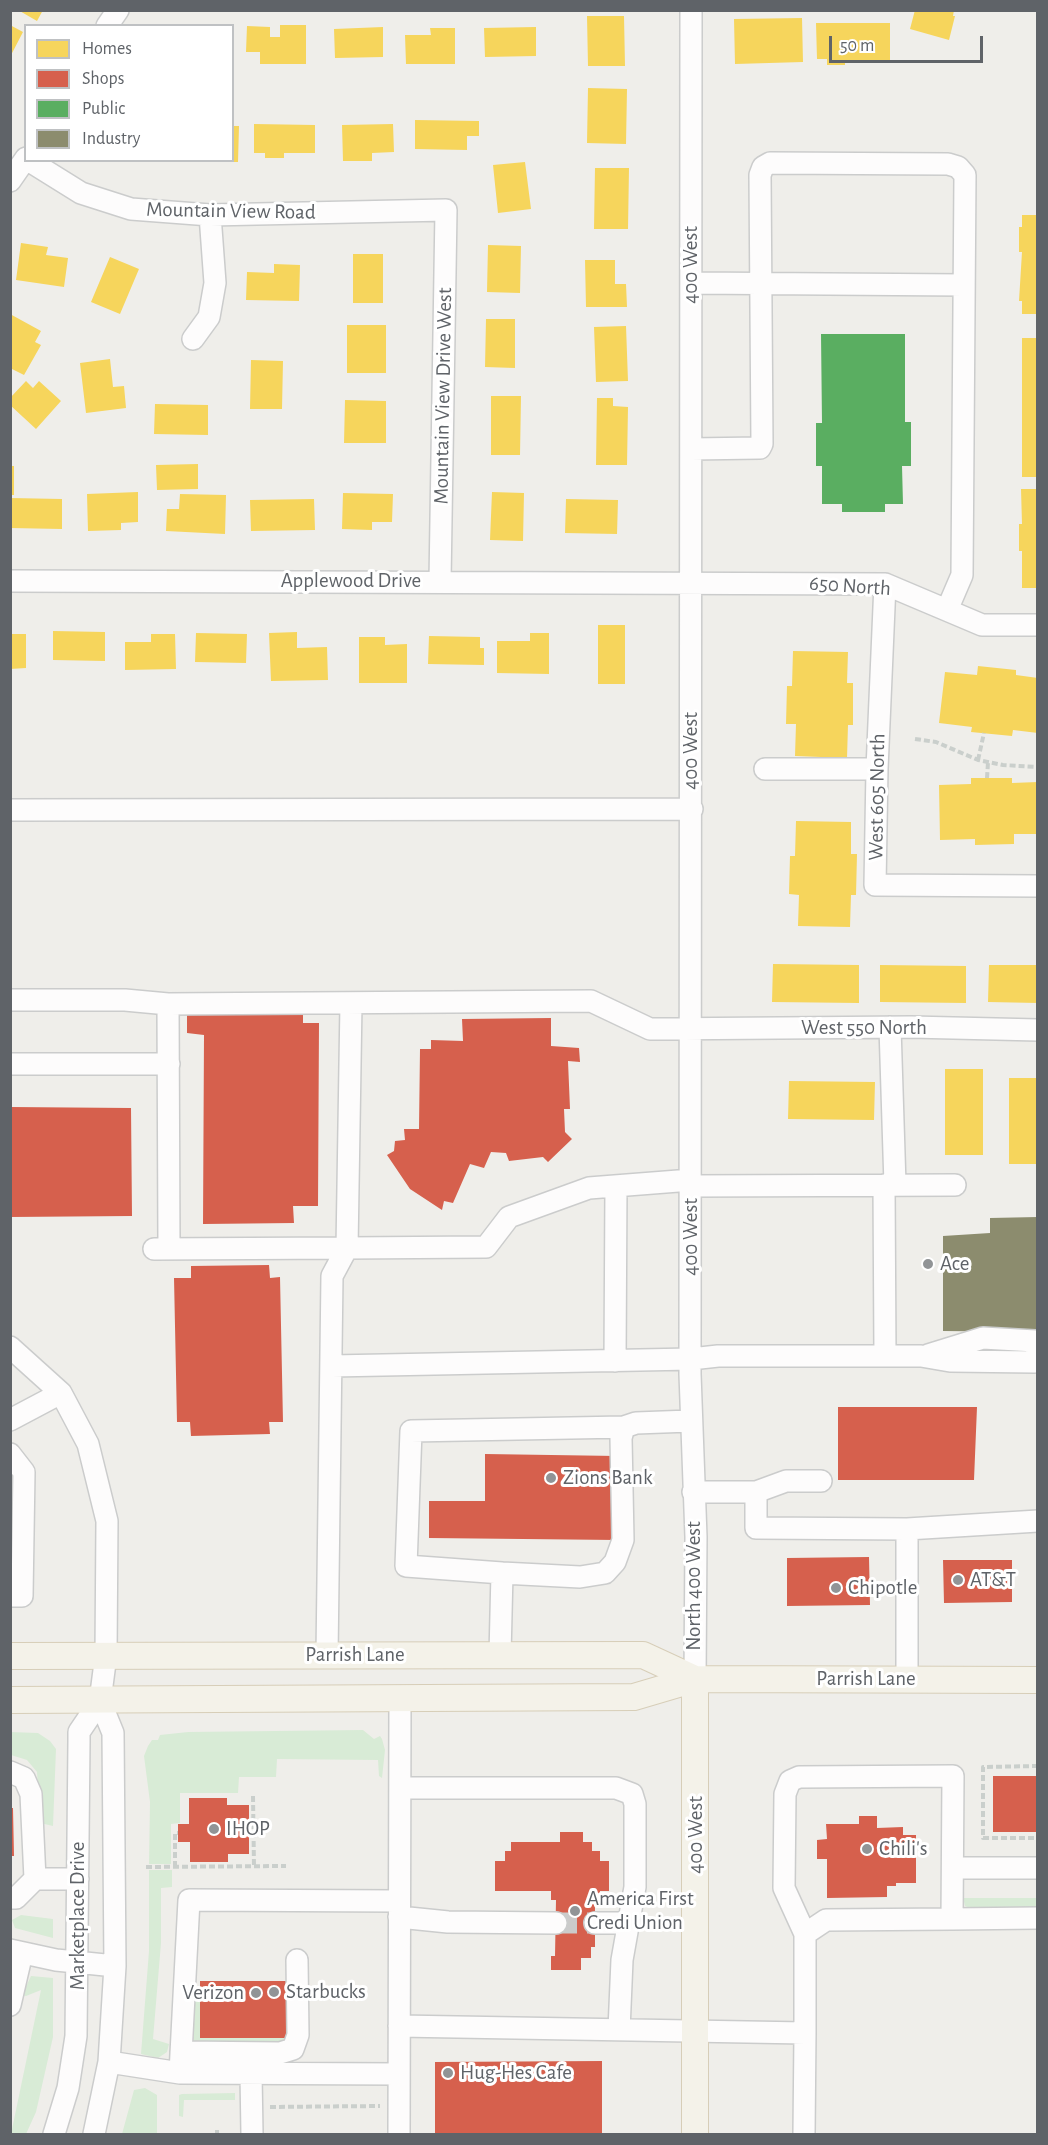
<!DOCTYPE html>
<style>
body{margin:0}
#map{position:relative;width:1048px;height:2145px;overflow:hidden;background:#efeeea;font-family:"Alegreya Sans",sans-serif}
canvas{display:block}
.frame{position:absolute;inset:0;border:12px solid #5f6368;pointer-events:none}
.legend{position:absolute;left:24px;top:24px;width:210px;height:138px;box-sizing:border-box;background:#fff;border:2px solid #bfc1c3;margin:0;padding:8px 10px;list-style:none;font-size:18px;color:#5f6368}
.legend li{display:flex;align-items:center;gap:12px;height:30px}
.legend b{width:30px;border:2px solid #bfc1c3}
.scale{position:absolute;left:829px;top:36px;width:154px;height:27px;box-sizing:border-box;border:3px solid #5f6368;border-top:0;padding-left:8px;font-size:18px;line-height:21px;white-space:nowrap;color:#5f6368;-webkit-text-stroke:4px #fff;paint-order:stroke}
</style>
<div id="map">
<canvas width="1048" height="2145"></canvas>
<div class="frame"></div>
<ul class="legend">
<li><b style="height:16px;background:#f6d55c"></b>Homes</li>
<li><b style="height:16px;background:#d6604d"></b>Shops</li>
<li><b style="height:16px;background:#5aae61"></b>Public</li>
<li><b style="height:16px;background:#8c8c6e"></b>Industry</li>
</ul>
<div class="scale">50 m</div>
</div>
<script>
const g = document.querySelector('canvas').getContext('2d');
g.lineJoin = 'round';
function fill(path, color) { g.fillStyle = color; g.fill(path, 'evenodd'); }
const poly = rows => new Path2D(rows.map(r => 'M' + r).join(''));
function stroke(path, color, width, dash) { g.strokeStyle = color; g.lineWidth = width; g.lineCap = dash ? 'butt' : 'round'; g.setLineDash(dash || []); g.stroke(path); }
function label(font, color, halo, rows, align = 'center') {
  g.font = font + ' "Alegreya Sans",sans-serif'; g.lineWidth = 6; g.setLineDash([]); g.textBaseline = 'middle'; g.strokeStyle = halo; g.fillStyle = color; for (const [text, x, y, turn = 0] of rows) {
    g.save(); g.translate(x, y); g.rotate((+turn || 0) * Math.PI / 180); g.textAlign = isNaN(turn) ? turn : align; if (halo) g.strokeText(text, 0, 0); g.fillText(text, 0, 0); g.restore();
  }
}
fill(poly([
 [363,1730,374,1739,380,1736,382,1739,385,1750,382,1778,379,1776,378,1760,277,1759,276,1777,239,1777,238,1793,180,1793,180,1823,171,1824,171,1864,149,1864,150,1802,144,1756,148,1746,152,1740,158,1740,160,1735,188,1732],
 [10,1732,38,1733,50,1741,56,1749,53,1826,40,1823,37,1772,27,1760,11,1755],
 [149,1870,172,1870,172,1887,161,1888,161,1943,153,2039,169,2044,167,2052,158,2058,141,2054,149,1951],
 [963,1898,1037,1898,1037,1909,970,1908,965,1906],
 [21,1915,53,1919,53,1938,15,1928,12,1920],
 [31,1976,53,1978,53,2037,36,2112,26,2134,11,2134,41,1990,26,1996,22,1995],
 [200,1989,201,2038,292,2038,292,2042,193,2043,195,1994],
 [145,2088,157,2095,157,2134,122,2134,134,2090],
 [235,2093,235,2100,184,2100,183,2117,179,2116,179,2095,182,2094]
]), '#d8ebd6');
fill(poly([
 [18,10,43,10,37,21],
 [915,10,954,10,953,16,955,16,949,40,910,29],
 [587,16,624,16,625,66,588,66],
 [802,18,803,62,735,64,734,19],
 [816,23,890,23,890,61,845,61,845,65,827,65,827,59,817,59],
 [10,25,23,32,10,57],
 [280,25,306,25,306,64,260,64,260,52,246,52,247,26,270,27,270,37,280,37],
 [383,27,383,57,335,58,334,29],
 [536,27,536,56,485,57,484,28],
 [430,28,455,28,455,64,406,64,405,35,431,35],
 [588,88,627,89,626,144,587,143],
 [415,120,479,121,479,136,467,136,467,150,415,149],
 [254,124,315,125,315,153,284,153,284,158,265,158,265,153,254,153],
 [393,124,394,152,372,153,372,161,343,161,342,125],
 [232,126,239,126,238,162,232,162],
 [525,162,531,209,498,213,493,165],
 [595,168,629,168,628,229,594,229],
 [1022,215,1038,215,1038,314,1022,314,1022,301,1019,301,1022,252,1019,252,1019,227,1022,227],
 [21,243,48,247,46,255,68,258,64,287,16,280],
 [488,245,521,246,520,293,487,292],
 [353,254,383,254,383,303,353,303],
 [110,257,139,269,120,314,91,302],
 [585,260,615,260,615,284,626,284,627,307,586,307],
 [274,264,300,265,299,301,246,300,247,272,274,273],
 [10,314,41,331,35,342,41,345,24,375,10,368],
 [486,319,515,319,515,368,485,367],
 [347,325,386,325,386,373,347,373],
 [626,326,628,381,596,382,594,327],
 [1022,338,1038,338,1038,477,1022,477],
 [110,359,113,387,124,386,126,408,86,413,80,363],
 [251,360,283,361,282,409,250,409],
 [26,381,33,388,39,381,61,401,36,429,10,405,10,398],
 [491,396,521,396,520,455,491,455],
 [597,398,613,398,613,406,628,407,627,465,596,465],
 [345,400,386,401,386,443,344,443],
 [155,404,208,405,208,435,154,434],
 [198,464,198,489,157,490,156,465],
 [10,466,14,466,14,495,10,495],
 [1021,489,1038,489,1038,588,1022,588,1022,551,1019,551,1019,524,1022,524],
 [138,492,138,522,121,523,121,530,88,531,87,494],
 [492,492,524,493,523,541,490,540],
 [343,493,393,494,392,522,372,522,372,530,342,529],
 [180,494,226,495,225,534,166,531,167,509,179,509],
 [10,498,62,499,62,529,10,528],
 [314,499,315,530,251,531,250,500],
 [566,499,618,500,617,534,565,533],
 [598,625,625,625,625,684,598,684],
 [53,631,105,632,105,661,53,660],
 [297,632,297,648,327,647,328,680,271,681,269,633],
 [196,633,247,634,246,663,195,662],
 [530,633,549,633,549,674,497,673,497,641,530,641],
 [10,634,26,634,26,668,10,669],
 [151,634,175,634,176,669,125,670,125,642,151,642],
 [429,636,480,637,480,648,484,648,484,665,428,664],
 [359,637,385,637,385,645,407,644,407,683,359,683],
 [793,651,848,652,847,683,853,683,853,725,848,725,847,758,795,756,796,724,786,724,787,686,792,686],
 [978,666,1016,670,1016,675,1038,678,1038,733,1013,730,1012,736,971,732,972,727,939,723,945,672,977,675],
 [971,778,1012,778,1012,783,1038,782,1038,834,1014,834,1014,844,975,845,975,839,940,840,939,785,971,784],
 [796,821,851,822,851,854,857,854,856,895,851,895,850,927,798,926,799,895,789,894,790,856,795,856],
 [773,964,859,965,859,1003,772,1002],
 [880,965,966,966,966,1003,880,1002],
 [989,965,1038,965,1038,1003,988,1002],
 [945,1069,983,1069,983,1155,945,1155],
 [1009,1078,1038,1078,1038,1164,1009,1164],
 [789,1081,875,1082,874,1120,788,1119]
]), '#f6d55c');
fill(poly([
 [187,1006,303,1008,303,1023,319,1023,318,1206,293,1206,294,1223,203,1224,204,1035,187,1033],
 [551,1018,551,1046,579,1048,580,1062,568,1061,570,1109,564,1109,565,1132,572,1139,548,1162,543,1157,509,1161,506,1153,491,1152,484,1168,470,1164,453,1203,444,1201,442,1210,410,1189,387,1155,394,1151,395,1141,405,1140,404,1129,419,1129,420,1049,431,1049,431,1040,463,1041,462,1019],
 [10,1107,131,1108,132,1216,10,1217],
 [269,1265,270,1278,280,1277,283,1422,269,1422,270,1434,191,1436,190,1422,177,1422,174,1278,191,1278,191,1266],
 [838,1407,977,1407,974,1480,838,1480],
 [485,1454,617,1456,617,1540,429,1538,429,1501,485,1501],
 [869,1557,870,1605,787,1606,787,1558],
 [943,1560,1012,1560,1012,1602,944,1603],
 [993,1776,1038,1776,1038,1832,993,1832],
 [189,1798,227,1798,227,1805,249,1805,249,1854,228,1854,228,1862,190,1862,190,1842,178,1842,178,1824,189,1824],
 [10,1808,13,1808,14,1856,10,1856],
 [859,1816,877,1816,877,1828,903,1827,903,1835,916,1835,916,1883,896,1883,896,1886,887,1886,887,1897,827,1898,827,1859,817,1859,817,1840,827,1839,826,1824,859,1824],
 [560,1832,583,1832,583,1842,592,1842,592,1851,600,1851,600,1861,609,1861,609,1891,600,1891,600,1900,595,1900,595,1947,591,1947,591,1958,581,1958,581,1970,551,1970,551,1956,555,1956,556,1900,551,1900,551,1891,495,1891,495,1861,505,1861,505,1851,511,1851,511,1842,560,1842],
 [200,1981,289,1981,289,2038,200,2038],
 [602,2061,602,2134,435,2134,435,2062]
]), '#d6604d');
fill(poly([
 [821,334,905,334,905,422,911,422,911,466,902,466,903,504,885,504,885,512,842,512,842,504,822,504,822,466,816,466,816,423,822,423]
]), '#5aae61');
fill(poly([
 [1038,1217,1038,1332,943,1331,943,1236,990,1233,990,1218]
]), '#8c8c6e');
stroke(poly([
 [556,1923,595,1923]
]), '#cbcbca', 21, [21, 10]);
const minor = poly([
 [691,10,690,1374,696,1537,695,1679],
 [107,26,118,10],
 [28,160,81,193,131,209,210,215,446,210,440,581],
 [10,181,26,158],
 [691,283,964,285],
 [193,339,209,317,215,283,210,215],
 [691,449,760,448,762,444,760,175,763,167,770,163,948,164,958,167,965,175,962,575,947,610],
 [10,581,885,584,982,625,1038,625],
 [885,584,877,769,875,885,1038,886],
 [765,769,877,769],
 [10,810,692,809],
 [10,1000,125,1000,168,1004,591,1001,650,1029,911,1027,1038,1030],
 [351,1003,347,1248,486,1247,509,1217,589,1188,691,1180],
 [168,1004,169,1249],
 [890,1027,895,1185],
 [10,1064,169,1064],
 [884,1185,885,1356],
 [691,1186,955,1185],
 [154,1249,347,1248,332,1276,327,1655],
 [10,1347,61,1393,88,1444,107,1521,106,1655,100,1701,79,1732,79,1741,76,2036,68,2088,54,2134],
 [928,1355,983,1338,1035,1341],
 [615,1361,616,1186],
 [332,1366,691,1359,718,1356,921,1356,950,1361,1035,1362,1038,1341],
 [10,1420,61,1393],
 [10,1454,24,1472,22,1596,10,1596],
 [693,1492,756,1492,786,1481,821,1481],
 [756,1492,756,1528,907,1529,1038,1521],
 [502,1573,406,1566,411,1431,624,1427],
 [500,1655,502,1573,580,1577,605,1573,615,1562,623,1540,621,1438,624,1427,636,1423,690,1421],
 [907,1679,907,1529],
 [10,1772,24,1778,31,1794,35,1879,78,1879],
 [400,1788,616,1788,632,1794,635,1804,635,1887,622,1960,619,2030],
 [953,1868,1038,1868],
 [10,1898,16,1898,35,1879],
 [399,1917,448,1922,556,1923],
 [595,1923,630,1923],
 [805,1934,826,1920,952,1919],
 [10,1950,56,1960,115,1966],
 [10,2005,22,1953],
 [399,2026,805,2033,805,1934,784,1888,785,1794,790,1781,799,1777,953,1776,952,1919,1038,1918],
 [181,2052,280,2053,293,2049,298,2035,297,1960],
 [109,2062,180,2073,399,2074],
 [180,2073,189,1900,399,1901],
 [251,2074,252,2134],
 [94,2134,109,2062,115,1966,113,1733,100,1701],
 [399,2134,400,1698],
 [804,2134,805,2033]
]);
const major = poly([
 [10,1656,643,1655,695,1679],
 [695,1679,695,2134],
 [10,1700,634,1697,695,1679,1038,1680]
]);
stroke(minor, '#cbcccc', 24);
stroke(major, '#d7ceb8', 28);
stroke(poly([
 [915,739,936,742,978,760,1003,765,1038,767],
 [978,760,984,733],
 [987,778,988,762],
 [1038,1766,983,1767,983,1838,1038,1838],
 [253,1796,254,1867],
 [146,1867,286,1866],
 [175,1867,175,1833,178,1833],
 [270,2107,380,2106],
 [217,2130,217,2134]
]), '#cacfcc', 4, [6, 3]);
stroke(minor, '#fdfcfc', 21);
stroke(major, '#f4f2e9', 26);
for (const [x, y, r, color] of [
 [928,1264,6,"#919496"],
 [551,1478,6,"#919496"],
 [958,1580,6,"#919496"],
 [836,1588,6,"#919496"],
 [214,1829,6,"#919496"],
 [867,1849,6,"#919496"],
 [575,1911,6,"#919496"],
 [274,1992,6,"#919496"],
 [256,1993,6,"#919496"],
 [448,2073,6,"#919496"]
]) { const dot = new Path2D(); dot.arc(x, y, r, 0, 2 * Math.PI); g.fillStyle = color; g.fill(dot); stroke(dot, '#fff', 2); }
label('21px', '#5f6368', '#fff', [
 ["Mountain View Road",231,211,1],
 ["400 West",691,265,-90],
 ["Mountain View Drive West",443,396,-89],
 ["Applewood Drive",351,581],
 ["650 North",850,586,4],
 ["400 West",691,751,-90],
 ["West 605 North",877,797,-89],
 ["West 550 North",864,1028],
 ["400 West",691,1237,-90],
 ["North 400 West",694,1586,-90],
 ["Parrish Lane",355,1655],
 ["Parrish Lane",866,1679],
 ["400 West",696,1835,-90],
 ["Marketplace Drive",78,1916,-90]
]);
label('21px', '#5f6368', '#fff', [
 ["Ace",940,1264],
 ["Zions Bank",563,1478],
 ["AT&T",970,1580],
 ["Chipotle",848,1588],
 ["IHOP",226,1829],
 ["Chili's",879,1849],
 ["America First",587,1899],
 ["Credi Union",587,1923],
 ["Starbucks",286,1992],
 ["Verizon",244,1993,"right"],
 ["Hug-Hes Cafe",460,2073]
], 'left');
</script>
